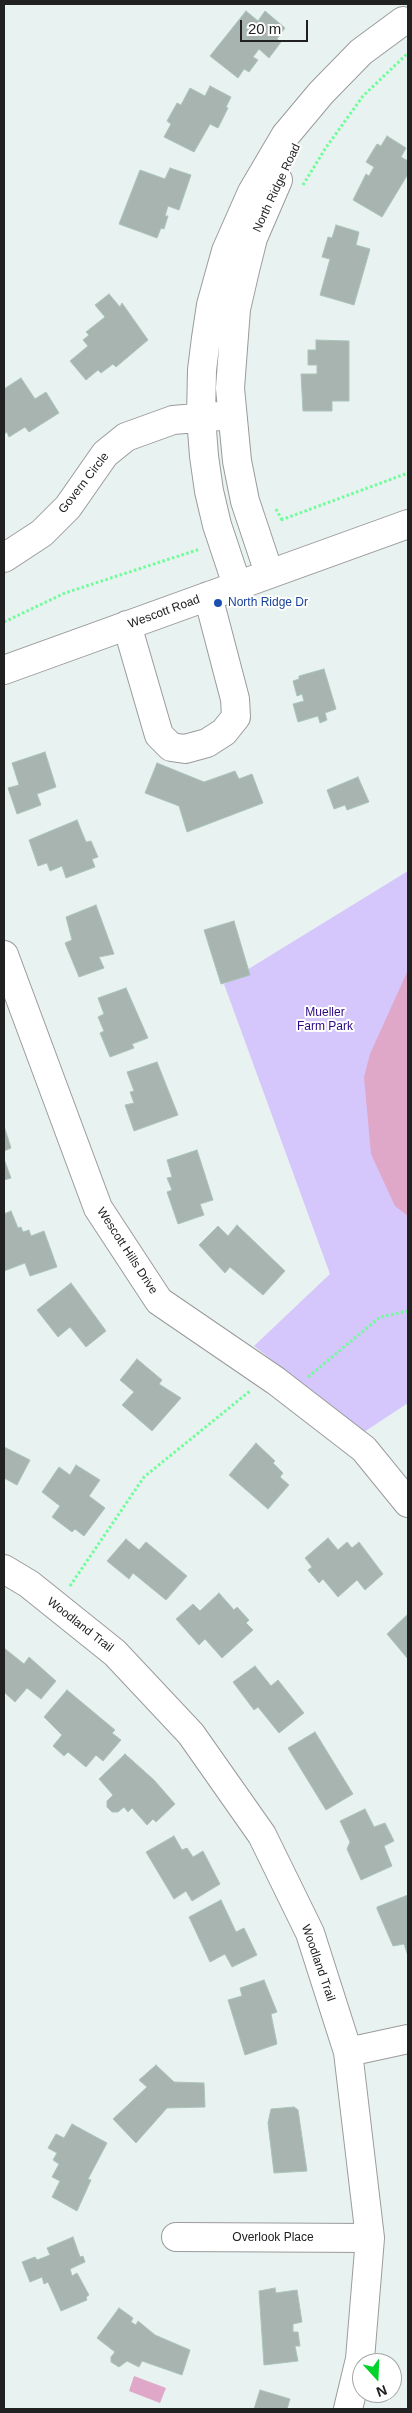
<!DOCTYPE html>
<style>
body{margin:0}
#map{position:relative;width:412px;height:2413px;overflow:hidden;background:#e8f2f0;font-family:Arial,sans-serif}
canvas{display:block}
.frame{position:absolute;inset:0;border:5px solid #212121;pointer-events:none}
.north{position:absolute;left:352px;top:2353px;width:50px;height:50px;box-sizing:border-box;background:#fff;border:1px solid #a6a6a6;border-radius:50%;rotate:160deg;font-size:14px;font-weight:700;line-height:20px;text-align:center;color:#212121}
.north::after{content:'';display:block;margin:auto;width:18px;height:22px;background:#00d32a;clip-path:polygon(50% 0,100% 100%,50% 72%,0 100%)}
.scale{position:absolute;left:240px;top:20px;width:68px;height:22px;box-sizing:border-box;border:2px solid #212121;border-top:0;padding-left:6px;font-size:15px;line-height:18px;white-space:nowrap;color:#212121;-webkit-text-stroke:4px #fff;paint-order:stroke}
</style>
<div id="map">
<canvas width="412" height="2413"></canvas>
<div class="frame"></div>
<div class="north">N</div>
<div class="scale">20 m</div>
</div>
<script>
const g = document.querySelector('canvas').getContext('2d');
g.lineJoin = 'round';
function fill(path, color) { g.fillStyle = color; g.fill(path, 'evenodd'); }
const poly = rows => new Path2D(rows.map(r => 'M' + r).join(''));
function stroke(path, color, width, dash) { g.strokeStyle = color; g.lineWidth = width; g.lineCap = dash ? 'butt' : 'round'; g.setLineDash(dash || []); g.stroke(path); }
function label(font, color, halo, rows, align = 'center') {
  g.font = font + ' Arial,sans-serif'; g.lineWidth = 4; g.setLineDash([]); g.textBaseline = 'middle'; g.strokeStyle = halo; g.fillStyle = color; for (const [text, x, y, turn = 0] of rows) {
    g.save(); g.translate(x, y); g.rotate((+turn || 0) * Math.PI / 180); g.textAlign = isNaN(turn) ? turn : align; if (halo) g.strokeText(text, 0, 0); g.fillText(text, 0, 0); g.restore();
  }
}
fill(poly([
 [408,871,408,1403,364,1432,254,1346,330,1274,224,984]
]), '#d5c6fb');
fill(poly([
 [408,970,408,1216,395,1206,371,1154,364,1077,370,1054],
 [134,2376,166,2388,160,2403,129,2391]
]), '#e0a8c8');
const building = poly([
 [246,11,258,21,265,11,285,28,277,39,281,42,269,58,259,49,253,57,258,60,249,72,244,69,238,78,210,56,246,11],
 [210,86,231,97,226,107,228,108,218,128,210,124,194,152,164,137,171,124,167,121,177,103,181,105,190,88,205,96,210,86],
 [387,136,406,148,401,157,408,161,408,174,382,217,353,200,366,174,369,176,374,167,366,162,377,144,381,146,387,136],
 [170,168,191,175,179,210,168,206,165,216,168,216,164,229,161,228,157,238,119,224,140,170,165,179,170,168],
 [336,225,359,232,356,245,370,249,354,305,320,295,330,259,322,257,328,237,332,238,336,225],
 [109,294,120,307,122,303,148,340,116,367,113,364,101,373,98,370,86,380,70,361,88,346,83,340,89,335,86,332,105,317,95,305,109,294],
 [316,340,349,341,349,401,332,401,332,411,303,411,301,374,317,374,317,365,308,365,308,350,316,350,316,340],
 [21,378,35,399,46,392,59,413,29,432,25,427,9,437,7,432,4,434,4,389,21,378],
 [324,669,336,709,325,713,327,720,320,723,318,716,298,722,293,704,304,701,302,694,297,696,293,681,299,679,299,676,324,669],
 [45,752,56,787,37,794,41,805,17,814,8,788,19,785,12,763,45,752],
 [157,763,204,782,235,771,239,779,252,774,263,803,187,832,179,806,145,793,157,763],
 [358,777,369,802,347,810,345,805,334,809,327,790,358,777],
 [77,820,86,842,91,841,98,857,92,859,95,867,66,878,62,866,50,871,47,863,38,866,29,840,77,820],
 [96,905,114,954,99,957,104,968,79,977,65,943,72,940,66,917,96,905],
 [234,921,250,975,221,984,204,930,234,921],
 [126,988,148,1038,132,1044,134,1048,110,1057,100,1033,104,1031,98,1017,104,1014,98,998,126,988],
 [157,1062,178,1115,134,1131,125,1105,134,1103,130,1092,134,1091,127,1072,157,1062],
 [4,1126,11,1148,4,1151,4,1126],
 [197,1150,213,1200,200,1204,204,1215,178,1224,167,1192,172,1190,167,1178,172,1177,167,1160,197,1150],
 [4,1159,11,1178,4,1180,4,1159],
 [11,1211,18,1228,21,1227,23,1232,29,1230,31,1236,44,1231,57,1267,30,1276,25,1263,4,1271,4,1214,11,1211],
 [237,1225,285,1271,263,1295,230,1267,225,1273,199,1245,218,1226,228,1236,237,1225],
 [71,1283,106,1331,86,1347,70,1327,58,1337,37,1310,71,1283],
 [137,1359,162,1380,159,1384,181,1398,152,1431,122,1405,134,1392,120,1380,137,1359],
 [256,1443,275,1461,273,1463,283,1473,280,1477,289,1485,268,1509,229,1475,256,1443],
 [4,1447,30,1460,17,1485,4,1478,4,1447],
 [76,1465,100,1480,89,1496,105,1508,84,1536,75,1529,72,1532,52,1517,60,1506,42,1492,59,1467,70,1475,76,1465],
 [328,1538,338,1550,347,1542,352,1548,359,1542,383,1574,365,1590,357,1580,338,1597,323,1579,319,1583,308,1570,312,1567,305,1558,328,1538],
 [126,1539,139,1550,146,1542,187,1576,166,1600,133,1573,129,1579,107,1561,126,1539],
 [219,1593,234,1610,237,1607,249,1620,246,1623,253,1630,222,1658,205,1639,199,1645,176,1619,193,1604,200,1611,219,1593],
 [408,1614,408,1659,387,1634,408,1614],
 [4,1648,24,1664,29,1657,56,1681,41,1699,27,1688,15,1702,4,1692,4,1648],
 [255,1666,271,1686,278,1680,304,1713,279,1733,258,1707,254,1710,233,1682,255,1666],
 [67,1690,115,1730,112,1733,121,1740,103,1761,96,1755,86,1767,68,1752,64,1756,53,1746,62,1735,44,1717,67,1690],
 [315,1732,353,1794,326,1810,288,1748,315,1732],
 [125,1754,154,1780,175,1804,156,1822,153,1819,147,1825,132,1808,128,1812,124,1807,118,1812,112,1812,107,1807,107,1801,113,1795,99,1779,125,1754],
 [365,1809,374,1827,385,1823,394,1841,384,1846,392,1866,361,1880,347,1849,350,1842,340,1821,365,1809],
 [174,1836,182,1850,187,1848,193,1857,203,1851,220,1884,192,1901,186,1891,174,1899,146,1852,174,1836],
 [408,1895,408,1956,404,1944,393,1946,377,1909,377,1907,408,1895],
 [221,1900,236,1932,244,1928,257,1955,232,1967,225,1954,210,1962,189,1917,221,1900],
 [264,1980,277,2012,271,2014,277,2044,245,2055,228,2000,242,1996,240,1988,264,1980],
 [156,2065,174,2082,204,2083,205,2107,167,2108,136,2143,113,2119,147,2087,139,2080,156,2065],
 [294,2107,298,2110,307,2171,274,2173,268,2123,271,2109,294,2107],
 [72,2124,107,2143,88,2179,91,2180,77,2211,52,2197,60,2181,52,2177,59,2164,53,2160,57,2153,48,2148,56,2134,64,2138,72,2124],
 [73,2237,80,2257,83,2256,85,2262,70,2269,72,2276,77,2273,89,2295,86,2297,87,2300,61,2311,48,2282,44,2284,42,2277,30,2282,22,2262,35,2257,37,2260,50,2255,47,2248,73,2237],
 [275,2288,276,2293,297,2290,302,2322,293,2324,293,2332,298,2332,300,2346,295,2346,298,2361,264,2365,259,2291,275,2288],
 [119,2308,133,2318,131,2322,136,2325,138,2321,155,2335,190,2350,182,2375,142,2361,139,2367,127,2361,119,2367,111,2362,111,2357,115,2352,97,2338,119,2308],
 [260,2390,290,2399,287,2409,254,2409,260,2390]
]);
fill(building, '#a7b4af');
stroke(building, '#aac4ba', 1);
const minor = poly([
 [4,558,42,533,68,507,105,454,126,437,173,420,220,416],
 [269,573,245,501,237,461,230,388,236,309,245,270,253,238,278,180],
 [237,585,217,525,209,491,204,456,201,417,202,370,206,338,211,305,226,251,252,192,285,136,321,93,361,52,403,21],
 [127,625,159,735,171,747,185,749,207,743,224,732,236,717,235,699,208,596],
 [4,670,408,524],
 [4,955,98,1208,159,1301,276,1381,364,1449,408,1503],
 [4,1569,29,1584,115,1653,191,1734,262,1835,310,1933,348,2052,370,2238,360,2359,348,2409],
 [348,2052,408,2039],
 [176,2237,370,2238]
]);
stroke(minor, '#9b9b9b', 30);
stroke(poly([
 [303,185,325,149,363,96,408,53],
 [276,509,282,520],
 [281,520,408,473],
 [4,622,65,593,200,549],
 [308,1377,380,1317,408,1311],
 [70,1586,144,1477,250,1391]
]), '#6efd99', 3, [2.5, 2.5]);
stroke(minor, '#fff', 28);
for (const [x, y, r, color] of [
 [218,603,5,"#1a4fb4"]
]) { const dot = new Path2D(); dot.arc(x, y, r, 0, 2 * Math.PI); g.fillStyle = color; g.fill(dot); stroke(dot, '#fff', 2); }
label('12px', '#212121', '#fff', [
 ["North Ridge Road",277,188,-65],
 ["Govern Circle",84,483,-52],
 ["Wescott Road",164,612,-20],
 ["Wescott Hills Drive",127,1251,57],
 ["Woodland Trail",80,1625,38],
 ["Woodland Trail",318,1963,71],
 ["Overlook Place",273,2238]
]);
label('12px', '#164399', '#fff', [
 ["North Ridge Dr",228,603]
], 'left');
label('12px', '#2c0a85', '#fff', [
 ["Mueller",325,1013],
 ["Farm Park",325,1027]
]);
</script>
